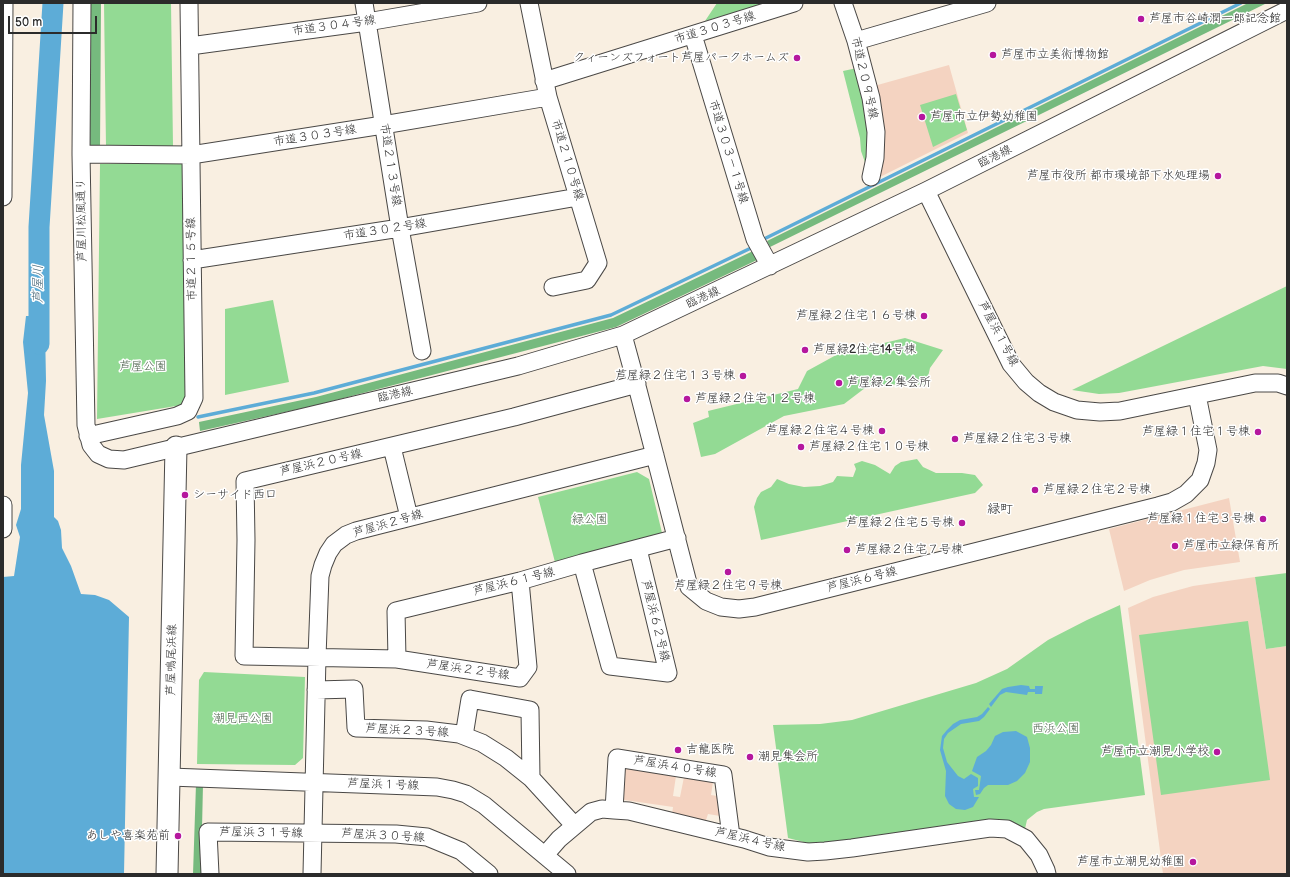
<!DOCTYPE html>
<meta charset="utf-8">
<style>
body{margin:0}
#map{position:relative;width:1290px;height:877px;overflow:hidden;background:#f9efe1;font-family:"Balsamiq Sans",sans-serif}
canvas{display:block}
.frame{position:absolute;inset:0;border:4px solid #2b2b2b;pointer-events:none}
.scale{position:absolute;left:8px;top:16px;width:89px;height:18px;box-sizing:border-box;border:2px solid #2b2b2b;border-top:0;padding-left:5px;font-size:12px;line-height:14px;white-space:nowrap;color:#2b2b2b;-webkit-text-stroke:3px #fff;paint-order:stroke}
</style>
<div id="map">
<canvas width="1290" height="877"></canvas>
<div class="frame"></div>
<div class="scale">50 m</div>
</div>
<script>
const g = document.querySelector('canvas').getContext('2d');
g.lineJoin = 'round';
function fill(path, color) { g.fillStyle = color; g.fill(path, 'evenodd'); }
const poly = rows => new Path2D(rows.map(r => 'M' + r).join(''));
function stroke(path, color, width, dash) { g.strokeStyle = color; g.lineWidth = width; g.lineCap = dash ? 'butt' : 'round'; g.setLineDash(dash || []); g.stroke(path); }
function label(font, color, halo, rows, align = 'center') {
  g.font = font + ' "Balsamiq Sans","Klee One",sans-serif'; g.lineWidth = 3; g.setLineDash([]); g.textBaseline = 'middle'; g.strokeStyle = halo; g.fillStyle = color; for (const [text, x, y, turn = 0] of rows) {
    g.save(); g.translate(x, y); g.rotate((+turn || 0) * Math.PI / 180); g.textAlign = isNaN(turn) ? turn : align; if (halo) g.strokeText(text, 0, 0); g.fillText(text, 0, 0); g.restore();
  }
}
fill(poly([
 [949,65,968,133,880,177,883,140,874,86],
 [1229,498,1240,562,1184,570,1150,580,1124,591,1109,529],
 [1255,577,1266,649,1287,646,1287,874,1163,874,1128,608,1153,597,1193,586],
 [623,768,676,776,673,796,680,797,684,777,713,782,711,795,723,797,720,816,708,814,706,820,672,815,673,807,618,799]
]), '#f4d3c1');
fill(poly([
 [104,3,171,3,173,146,106,147],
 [717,3,767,3,705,21],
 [857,68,870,117,867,168,861,151,860,138,843,71],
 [956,94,967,130,933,147,920,105],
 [184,162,187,398,182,405,97,419,100,164],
 [1287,286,1287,369,1263,366,1119,393,1099,394,1072,390],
 [273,300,289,382,225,395,225,309],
 [905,338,943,350,930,368,926,386,916,384,879,385,865,388,844,404,784,416,715,454,701,457,693,423,709,417,708,411,798,389,807,371,838,354],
 [917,459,923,467,936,473,962,473,975,475,983,485,975,493,761,540,754,507,757,498,761,492,771,487,777,479,789,484,804,487,820,486,833,482,837,476,853,477,856,469,854,464,862,461,875,465,890,474,895,466,901,462],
 [637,472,649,479,663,537,556,566,538,497],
 [1287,573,1287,646,1266,649,1255,577],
 [1120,605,1145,795,1044,809,1037,812,1027,820,1024,833,823,847,788,838,773,725,820,724,852,720,976,683,1007,669,1048,640,1087,620],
 [1248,621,1270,780,1161,795,1139,635],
 [204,672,305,677,303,758,295,765,197,764,199,680]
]), '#93da94');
fill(poly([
 [88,3,101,3,100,149,86,149],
 [1248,3,1267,3,770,247,767,241],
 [753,251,757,260,616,327,317,405,200,431,199,422,316,397,613,318],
 [196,784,203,784,201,874,193,874]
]), '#76ba7e');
fill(poly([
 [26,316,41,316,45,328,46,381,44,415,54,471,54,517,58,521,61,530,62,548,71,566,81,594,95,595,109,600,129,617,124,874,3,874,3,577,14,576,20,537,16,525,21,509,21,465,28,393,23,342],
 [1021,685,1029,686,1030,689,1035,689,1035,686,1043,686,1042,694,1035,694,1035,692,1028,692,1027,695,1006,692,1000,695,991,707,989,704,1002,689,1008,687],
 [988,707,990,709,984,717,979,721,961,724,948,733,944,739,943,748,947,762,958,776,964,779,971,774,978,778,978,786,973,789,974,797,979,797,973,807,965,810,956,809,949,804,945,796,946,771,940,750,942,736,947,730,953,724,960,720,977,717,982,714],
 [1016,731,1027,737,1030,748,1030,762,1025,773,1017,781,1008,785,988,785,984,788,980,794,976,795,975,790,979,790,981,776,972,771,977,757,986,751,991,745,995,736,1003,732]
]), '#5dacd7');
stroke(poly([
 [766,238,1241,3],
 [198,417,314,393,611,315,751,248]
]), '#5dacd7', 3.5);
stroke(poly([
 [39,344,39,227,53,3]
]), '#5dacd7', 21);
const minor = poly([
 [82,3,81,154,86,425,91,445,98,454,109,459,124,460,518,366,623,335,926,191,1287,10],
 [364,3,400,228,422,351],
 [529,3,548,97,598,263,587,280,553,287],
 [843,3,856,41,871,98,876,132,875,158,871,177],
 [693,35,755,239,770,266],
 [856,41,987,3],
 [190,46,367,22,478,3],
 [544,81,794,3],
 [81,154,191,155,383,125,548,97],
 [926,191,1011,364,1026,382,1039,393,1054,402,1077,410,1100,412,1120,411,1255,383,1278,383,1287,386],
 [3,197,4,3],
 [192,260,400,228,578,197],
 [623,335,638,390,689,587,706,601,721,607,739,609,755,607,1158,506,1172,502,1186,494,1200,480,1206,463,1208,450,1197,395],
 [88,436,177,416,188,411,194,398,189,3],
 [392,447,409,517],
 [3,505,3,529],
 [582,563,610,666,668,673,638,549],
 [520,581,528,667,520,678,397,659,244,656,246,540,245,481,514,417,637,384],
 [397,659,396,611,520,581,582,563,677,538],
 [316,690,354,689,356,728,426,730,459,734,482,743,506,758,531,778,574,825],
 [464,736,470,699,530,710,531,778],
 [170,777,437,787,453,790,466,794,484,805,567,874],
 [614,810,617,758,723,775,731,836],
 [545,855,559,839,591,812,602,809,614,810,629,811,744,839,769,847,808,852,825,851,852,848,990,828,1007,829,1026,839,1039,855,1046,870,1047,874],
 [210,874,208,832,396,834,427,837,461,851,489,874],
 [312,874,317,657,320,576,323,565,328,553,334,544,346,535,356,531,655,455]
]);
const major = poly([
 [167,874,176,447]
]);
stroke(minor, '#4a4846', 19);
stroke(major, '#4a4846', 23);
stroke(minor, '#fff', 17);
stroke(major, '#fff', 21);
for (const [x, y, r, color] of [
 [1141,19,4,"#b5179e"],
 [993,55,4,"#b5179e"],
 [797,58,4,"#b5179e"],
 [922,117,4,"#b5179e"],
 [1218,176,4,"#b5179e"],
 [924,316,4,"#b5179e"],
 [805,350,4,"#b5179e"],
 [743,376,4,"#b5179e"],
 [839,383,4,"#b5179e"],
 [687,399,4,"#b5179e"],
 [882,431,4,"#b5179e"],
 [1258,432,4,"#b5179e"],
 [955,439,4,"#b5179e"],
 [801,447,4,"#b5179e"],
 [1035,490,4,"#b5179e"],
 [185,495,4,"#b5179e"],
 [1263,519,4,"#b5179e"],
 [962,523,4,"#b5179e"],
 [1175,546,4,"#b5179e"],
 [847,550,4,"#b5179e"],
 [728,572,4,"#b5179e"],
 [678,750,4,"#b5179e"],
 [1217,752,4,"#b5179e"],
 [750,757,4,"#b5179e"],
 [178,836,4,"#b5179e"],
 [1193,862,4,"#b5179e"]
]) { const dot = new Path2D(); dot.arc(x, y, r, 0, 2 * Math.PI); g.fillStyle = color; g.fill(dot); stroke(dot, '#fff', 1.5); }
label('12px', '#2b2b2b', '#fff', [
 ["芦屋市谷崎潤一郎記念館",1149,19],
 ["芦屋市立美術博物館",1001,55],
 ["クィーンズフォート芦屋パークホームズ",789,58,"right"],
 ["芦屋市立伊勢幼稚園",930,117],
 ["芦屋市役所 都市環境部下水処理場",1210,176,"right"],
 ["芦屋緑２住宅１６号棟",916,316,"right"],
 ["芦屋緑2住宅14号棟",813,350],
 ["芦屋緑２住宅１３号棟",735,376,"right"],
 ["芦屋緑２集会所",847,383],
 ["芦屋緑２住宅１２号棟",695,399],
 ["芦屋緑２住宅４号棟",874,431,"right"],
 ["芦屋緑１住宅１号棟",1250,432,"right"],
 ["芦屋緑２住宅３号棟",963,439],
 ["芦屋緑２住宅１０号棟",809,447],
 ["芦屋緑２住宅２号棟",1043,490],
 ["シーサイド西口",193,495],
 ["芦屋緑１住宅３号棟",1255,519,"right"],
 ["芦屋緑２住宅５号棟",954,523,"right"],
 ["芦屋市立緑保育所",1183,546],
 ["芦屋緑２住宅７号棟",855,550],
 ["芦屋緑２住宅９号棟",728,586,"center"],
 ["吉龍医院",686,750],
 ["芦屋市立潮見小学校",1209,752,"right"],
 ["潮見集会所",758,757],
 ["あしや喜楽苑前",170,836,"right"],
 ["芦屋市立潮見幼稚園",1185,862,"right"]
], 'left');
label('12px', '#2b2b2b', '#fff', [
 ["市道３０４号線",334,26,-8],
 ["市道３０３号線",715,28,-17],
 ["市道２０９号線",864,78,77],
 ["市道３０３号線",315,136,-9],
 ["市道３０３－１号線",728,152,73],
 ["臨港線",995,157,-27],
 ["市道２１０号線",567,160,73],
 ["市道２１３号線",390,165,81],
 ["芦屋川松風通り",82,220,-91],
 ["市道３０２号線",385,230,-9],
 ["市道２１５号線",192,259,-91],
 ["臨港線",703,298,-25],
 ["芦屋浜１号線",998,334,62],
 ["臨港線",395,395,-13],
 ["芦屋浜２０号線",321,463,-13],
 ["芦屋浜２号線",388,524,-16],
 ["芦屋浜６号線",862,580,-14],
 ["芦屋浜６１号線",514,582,-14],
 ["芦屋浜６２号線",655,621,76],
 ["芦屋鳴尾浜線",172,660,-89],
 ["芦屋浜２２号線",468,670,8],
 ["芦屋浜２３号線",407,731,3],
 ["芦屋浜４０号線",675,767,9],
 ["芦屋浜１号線",383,785,2],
 ["芦屋浜３１号線",261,833,1],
 ["芦屋浜３０号線",383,836,3],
 ["芦屋浜４号線",750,840,13]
]);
label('12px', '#4a604a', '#fff', [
 ["芦屋公園",143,367],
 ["緑公園",590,520],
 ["潮見西公園",243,719],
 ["西浜公園",1056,729]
]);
label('italic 13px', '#3f5f70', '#fff', [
 ["芦屋川",39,284,-90]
]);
label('13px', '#2b2b2b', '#fff', [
 ["緑町",1000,510]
]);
</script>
